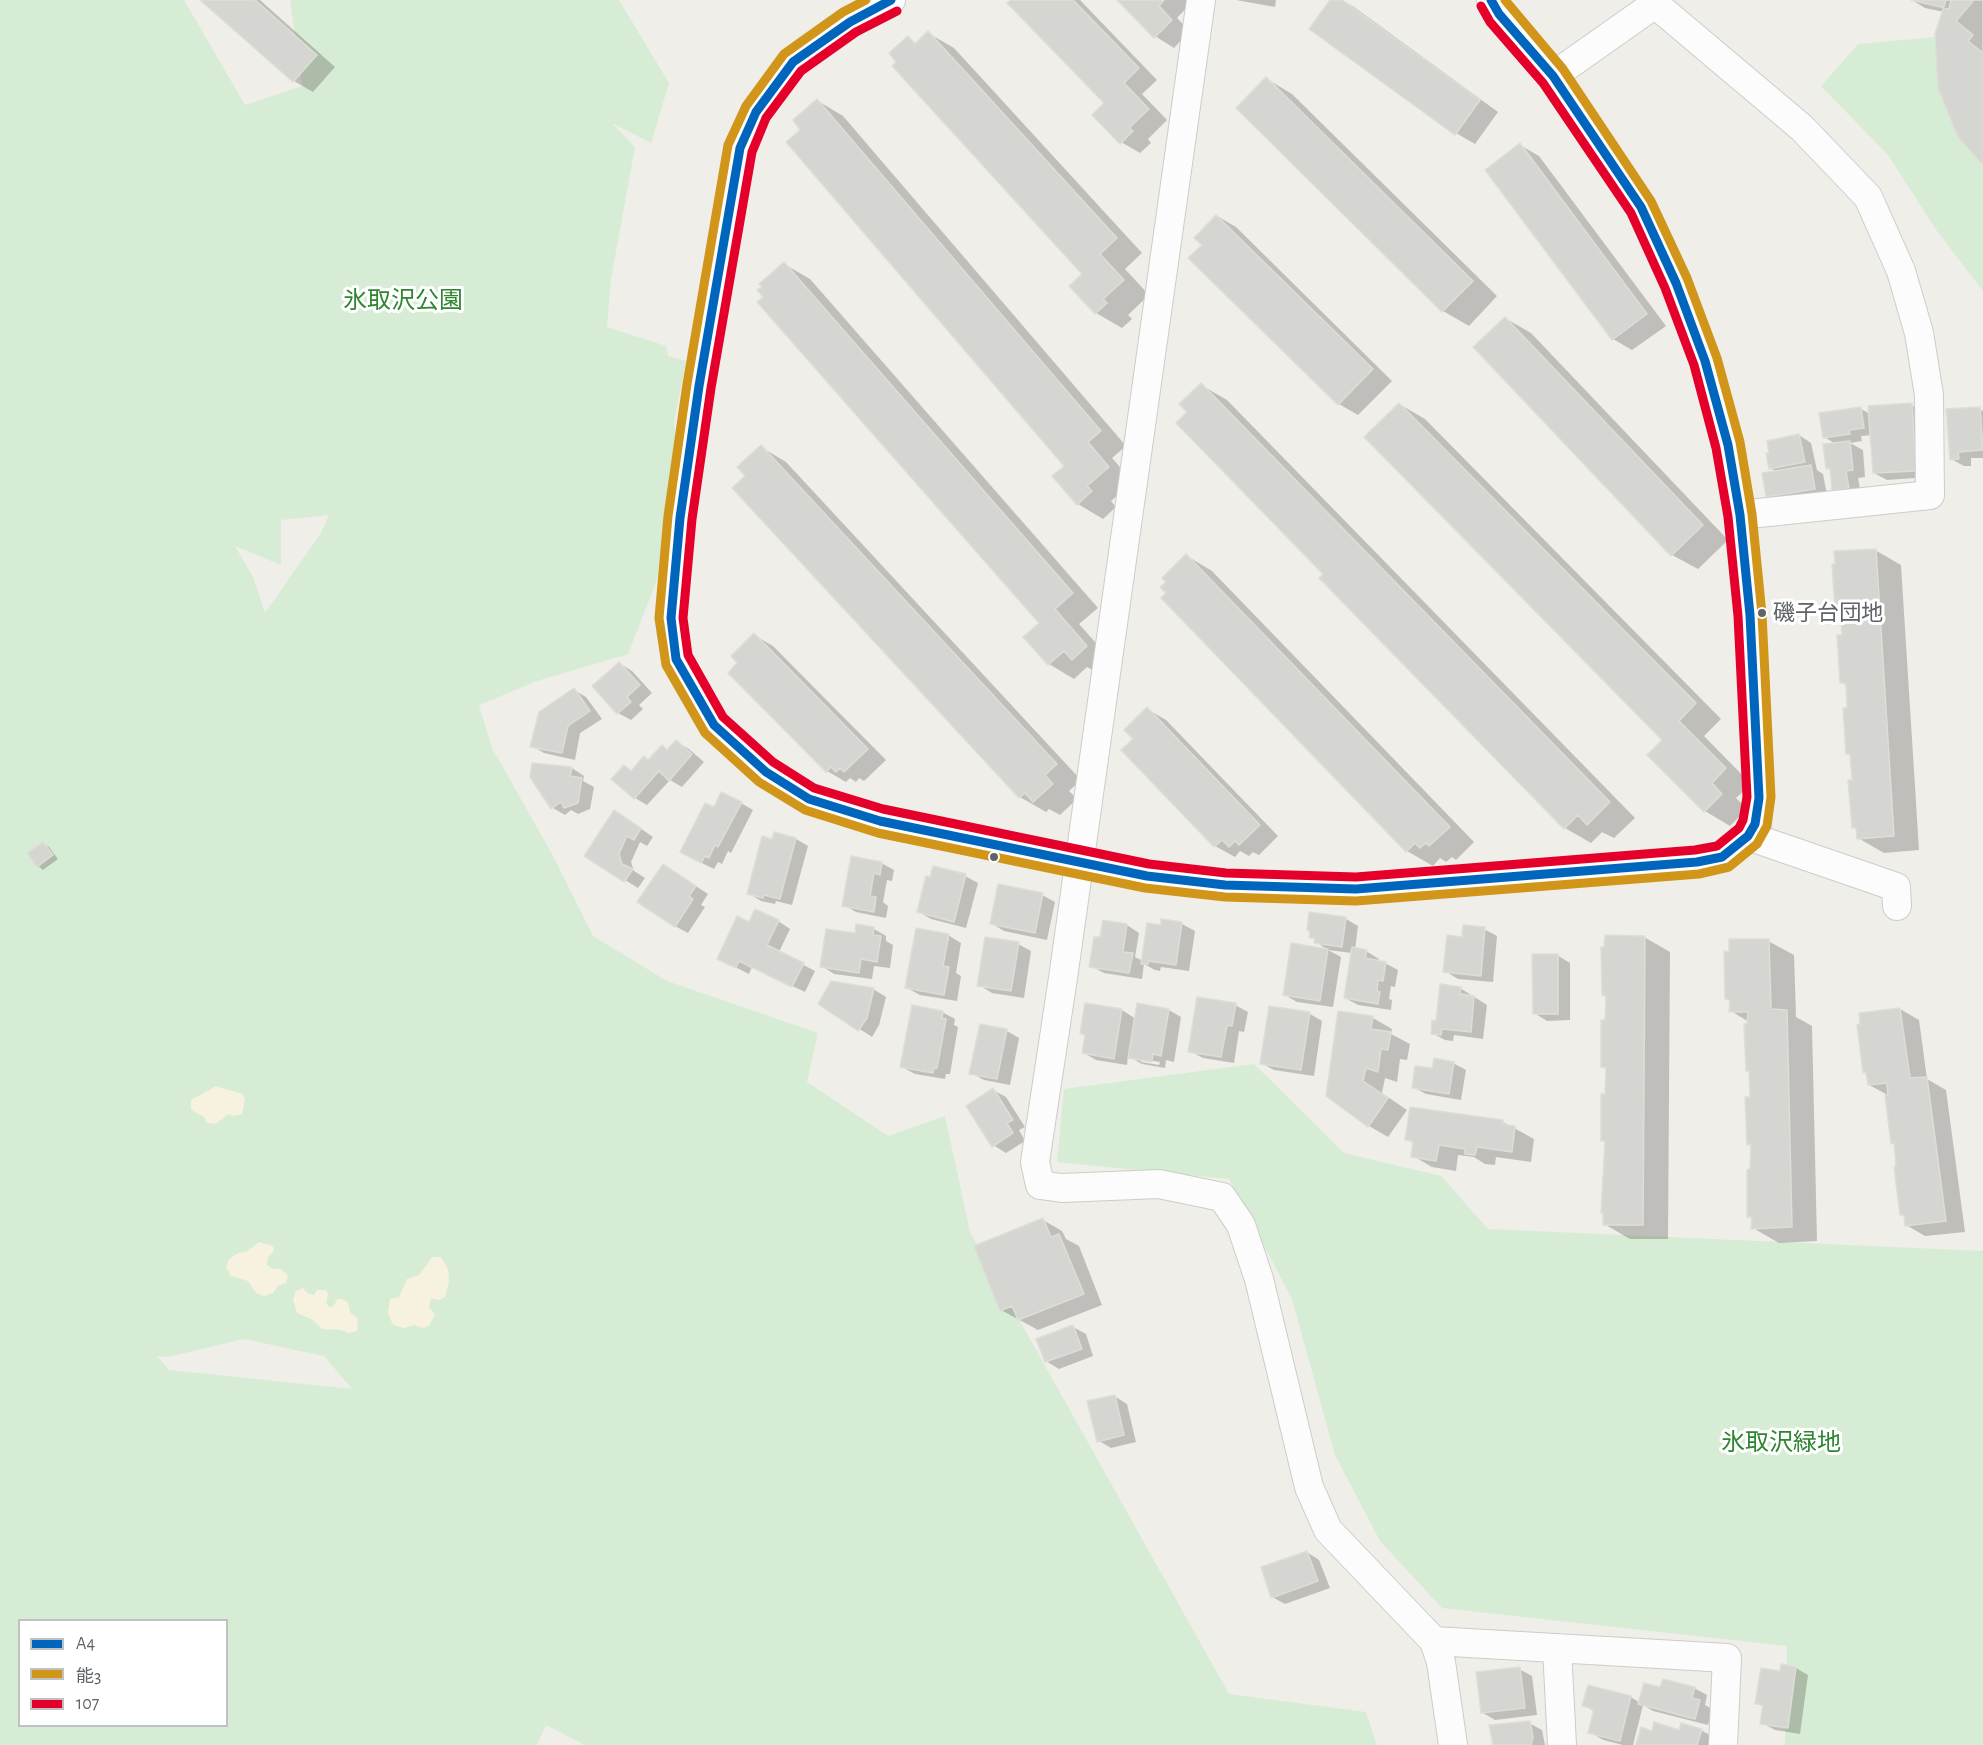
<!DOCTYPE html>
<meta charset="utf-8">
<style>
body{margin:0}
#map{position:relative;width:1983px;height:1745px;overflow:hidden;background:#efeee9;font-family:"Alegreya Sans","Noto Sans JP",sans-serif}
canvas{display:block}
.legend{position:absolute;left:18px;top:1619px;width:210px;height:108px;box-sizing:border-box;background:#fff;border:2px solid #bfc1c3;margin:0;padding:8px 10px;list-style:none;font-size:18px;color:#5e6368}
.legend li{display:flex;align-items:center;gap:12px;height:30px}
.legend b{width:30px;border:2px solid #bfc1c3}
</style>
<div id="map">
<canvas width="1983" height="1745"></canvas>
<ul class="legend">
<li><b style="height:8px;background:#0065bd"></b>A4</li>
<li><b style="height:8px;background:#d1951a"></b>能3</li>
<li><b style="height:8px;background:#e4002b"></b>107</li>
</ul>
</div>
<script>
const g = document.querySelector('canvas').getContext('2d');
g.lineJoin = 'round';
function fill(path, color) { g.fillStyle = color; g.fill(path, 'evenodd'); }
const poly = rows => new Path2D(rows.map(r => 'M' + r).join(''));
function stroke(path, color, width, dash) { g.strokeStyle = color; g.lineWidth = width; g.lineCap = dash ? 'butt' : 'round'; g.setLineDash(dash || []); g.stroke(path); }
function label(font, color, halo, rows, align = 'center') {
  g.font = font + ' "Alegreya Sans","Noto Sans JP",sans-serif'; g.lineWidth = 6; g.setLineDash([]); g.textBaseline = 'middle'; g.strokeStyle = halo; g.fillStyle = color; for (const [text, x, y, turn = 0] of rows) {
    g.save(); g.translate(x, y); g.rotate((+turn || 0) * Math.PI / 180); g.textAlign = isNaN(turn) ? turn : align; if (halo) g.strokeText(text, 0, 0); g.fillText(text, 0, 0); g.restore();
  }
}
fill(poly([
 [0,0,184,0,245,105,302,86,290,0,619,0,669,83,651,143,612,123,635,147,611,279,607,327,666,346,668,356,686,361,674,422,677,452,657,580,628,654,537,681,479,705,492,748,552,854,593,936,667,981,818,1033,807,1082,888,1136,945,1116,970,1232,1229,1694,1366,1712,1377,1745,585,1745,546,1725,537,1745,0,1745],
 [329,515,321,533,265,613,253,577,235,546,281,565,281,520],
 [244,1339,324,1356,352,1389,169,1370,157,1356,168,1357],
 [20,1620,226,1620,226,1726,20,1726],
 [1936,37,1983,86,1983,291,1937,231,1888,155,1821,86,1858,44],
 [1254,1064,1344,1153,1441,1176,1488,1229,1983,1251,1983,1745,1785,1745,1787,1646,1442,1608,1380,1541,1335,1455,1292,1299,1229,1179,1057,1162,1064,1089]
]), '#d7ecd4');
fill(poly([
 [216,1086,242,1094,245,1098,242,1114,234,1116,228,1114,216,1124,207,1123,204,1117,191,1110,191,1100],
 [259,1242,273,1246,274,1251,268,1257,267,1265,273,1269,280,1269,288,1275,286,1283,278,1286,273,1293,264,1296,256,1293,248,1281,231,1276,226,1267,229,1259,238,1253,246,1252],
 [432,1257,441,1257,448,1269,449,1281,445,1297,439,1300,431,1298,429,1307,435,1314,429,1326,422,1328,414,1325,404,1328,393,1325,388,1313,390,1299,399,1297,407,1279,419,1275],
 [303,1288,307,1293,314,1295,317,1290,326,1290,328,1294,326,1303,329,1307,334,1306,337,1299,342,1299,348,1302,350,1312,358,1319,357,1331,349,1333,341,1330,322,1329,313,1320,297,1313,293,1299,296,1291]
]), '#f7f1df');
fill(poly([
 [202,0,260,0,335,67,313,92,294,81],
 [1013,0,1080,0,1157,80,1142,94,1167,120,1148,139,1151,143,1140,153,1121,142,1106,103],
 [1119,0,1194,0,1177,18,1190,31,1174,48,1155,36],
 [1236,0,1276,0,1275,7],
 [1332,0,1341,0,1354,7,1498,112,1475,144,1456,133],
 [1912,0,1983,0,1983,162,1944,12,1925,8],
 [928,33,954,48,1142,253,1125,269,1149,295,1128,315,1132,319,1122,328,1096,313,1071,286,1084,274,899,62,908,38,917,44],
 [1267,79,1292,94,1497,296,1469,326,1443,311,1238,108],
 [818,101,843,116,1126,446,1112,458,1133,482,1111,501,1116,507,1103,519,1078,504,1066,466,802,130],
 [1520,145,1539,156,1666,326,1632,350,1613,339],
 [1217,216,1236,227,1392,381,1358,415,1339,404,1204,245],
 [784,264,810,279,1098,608,1079,624,1112,661,1098,673,1087,667,1074,679,1049,664,1041,623,766,297],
 [1505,318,1531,333,1728,540,1698,569,1672,555],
 [1201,385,1227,400,1635,818,1614,838,1602,832,1591,843,1565,828,1321,578,1325,574],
 [1399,404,1425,419,1721,719,1704,736,1751,784,1736,798,1747,809,1730,826,1705,811,1665,740],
 [1911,405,1924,412,1928,477,1887,480,1874,473,1872,435,1861,436,1862,441,1850,443,1863,450,1865,477,1858,478,1861,495,1846,497,1834,489,1832,471,1827,468,1836,444,1824,437,1861,409,1870,414],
 [1979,409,1983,411,1983,458,1971,458,1971,466,1964,466,1951,459],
 [1799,435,1811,443,1817,470,1823,474,1827,495,1780,504,1768,496,1777,472,1770,468],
 [761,447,786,462,1081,780,1069,791,1077,799,1060,815,1049,809,1046,812,1020,797,747,476],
 [1875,550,1901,565,1919,850,1884,853,1858,838,1858,830,1853,827,1852,756,1847,753,1847,686,1841,682,1844,636,1842,612,1836,609],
 [1187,556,1212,571,1474,842,1456,860,1452,857,1446,862,1440,858,1433,866,1407,851,1163,598,1168,593],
 [754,635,773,646,886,760,864,781,859,778,856,782,850,778,846,782,827,771,730,673,740,663],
 [619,663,632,671,652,693,639,705,643,709,631,720,618,713,594,686],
 [574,690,586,697,602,719,580,733,575,760,544,753,532,746],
 [1147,709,1166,720,1278,836,1259,855,1253,852,1249,856,1240,851,1235,857,1215,846,1123,750,1135,739],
 [677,742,689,749,704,762,682,787,670,780,647,805,635,798,624,766,633,771,649,761,662,747,669,751],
 [572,768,584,776,583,781,594,787,590,809,578,814,571,810,565,815,553,808],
 [741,803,753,810,731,853,728,851,722,864,718,862,714,869,694,859,714,809],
 [627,819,653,837,647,846,640,842,631,862,634,871,645,878,638,888,586,856],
 [796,839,808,846,792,905,776,901,775,904,761,901,748,893],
 [44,844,49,847,58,859,43,870,38,866],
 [881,863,894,870,892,881,887,880,883,902,888,906,886,918,856,912,844,905],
 [676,873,708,894,701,905,705,907,688,933,675,926],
 [965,876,978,883,966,928,931,919,919,912],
 [1042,895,1055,902,1047,940,1004,931,991,923],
 [1310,914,1346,919,1358,926,1355,950,1366,951,1379,959,1378,962,1385,963,1398,970,1395,987,1391,986,1389,999,1392,1000,1391,1010,1358,1005,1345,998,1352,953,1328,950,1316,942,1316,940,1311,937],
 [778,921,790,929,779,952,815,971,805,992,752,967,749,974,731,965,749,924],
 [1163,921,1182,924,1195,931,1189,971,1161,967,1160,971,1155,970,1144,964,1142,979,1104,973,1091,966,1101,939,1127,925,1139,933,1135,957,1143,961,1162,926],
 [874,929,886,936,886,941,893,945,890,968,874,966,872,979,834,974,822,966,856,935],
 [1484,929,1497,936,1493,982,1458,979,1445,971,1463,939],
 [948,935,961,943,956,973,961,976,957,1001,920,995,907,988],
 [1644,937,1670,952,1668,1239,1630,1239,1604,1224,1606,1142,1602,1140,1607,1069,1603,1066,1607,997,1603,995,1606,949],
 [1768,941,1794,955,1796,1017,1812,1026,1817,1241,1779,1243,1753,1228,1753,1219,1749,1216,1752,1146,1748,1144,1751,1098,1750,1073,1747,1071,1749,1022,1731,1011,1732,1001,1726,998],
 [1018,944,1031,951,1024,998,992,993,979,985],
 [1293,944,1328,950,1341,957,1333,1007,1297,1002,1285,995],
 [1557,955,1570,963,1570,1020,1547,1021,1534,1013],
 [1460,988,1487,1005,1483,1039,1454,1035,1453,1041,1445,1040,1432,1033],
 [873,989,886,997,879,1025,872,1037,820,1003],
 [1138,1005,1169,1010,1181,1017,1174,1062,1166,1060,1165,1068,1142,1064,1128,1056,1127,1065,1096,1060,1084,1053,1122,1010,1136,1019],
 [1141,1059,1160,1062,1159,1065,1141,1062],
 [1235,1005,1248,1012,1244,1032,1239,1031,1234,1063,1203,1058,1190,1051],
 [1900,1009,1919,1020,1927,1079,1946,1090,1965,1232,1925,1236,1906,1225,1905,1217,1901,1214,1896,1145,1892,1143,1886,1094,1869,1085,1868,1075,1864,1072,1860,1014],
 [942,1012,955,1019,954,1025,958,1027,950,1074,946,1074,945,1079,915,1074,902,1067],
 [1339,1012,1373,1018,1392,1029,1391,1034,1410,1044,1407,1060,1400,1059,1397,1082,1385,1078,1382,1093,1407,1110,1388,1137,1369,1126,1327,1096],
 [1310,1014,1322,1021,1314,1076,1274,1070,1261,1063],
 [1007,1031,1019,1038,1010,1085,984,1080,971,1073],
 [1453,1063,1466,1070,1461,1100,1426,1094,1413,1087,1433,1070],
 [993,1090,1006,1097,1025,1127,1019,1130,1025,1141,1006,1153,993,1145],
 [1411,1109,1503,1122,1534,1139,1531,1162,1496,1157,1495,1165,1485,1164,1474,1157,1458,1155,1456,1171,1432,1167,1413,1156,1415,1144,1407,1139],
 [1043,1220,1062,1231,1066,1239,1079,1246,1102,1305,1038,1330,1001,1310],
 [1073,1327,1086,1334,1093,1356,1059,1369,1046,1361],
 [1114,1396,1127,1404,1136,1442,1111,1448,1099,1441],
 [1307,1552,1319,1560,1330,1588,1285,1604,1272,1597],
 [1782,1666,1796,1668,1808,1675,1800,1734,1775,1730,1762,1723,1764,1707,1757,1703,1781,1673],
 [1519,1669,1532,1676,1537,1715,1495,1720,1483,1713],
 [1694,1688,1707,1695,1705,1705,1712,1709,1708,1725,1653,1711,1643,1705,1633,1745,1623,1745,1603,1740,1590,1732,1595,1712,1584,1705,1631,1697,1640,1703,1661,1689],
 [1529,1723,1542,1730,1545,1745,1494,1745],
 [1701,1730,1713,1737,1711,1745,1637,1745,1653,1732]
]), '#0003');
const building = poly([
 [200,0,255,0,317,55,293,82,200,0],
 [1011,0,1073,0,1139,68,1124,83,1149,109,1129,128,1133,131,1120,144,1092,115,1104,103,1007,3,1011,0],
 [1117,0,1164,0,1159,6,1172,20,1154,38,1117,0],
 [1330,0,1342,0,1480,100,1455,135,1309,29,1330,0],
 [1911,0,1951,0,1949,9,1911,0],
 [1946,0,1983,0,1983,165,1958,137,1938,88,1935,34,1946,0],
 [1974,0,1983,0,1983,53,1968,41,1973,35,1956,21,1974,0],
 [928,31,1117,238,1100,254,1124,280,1103,299,1107,303,1095,314,1069,286,1082,274,892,66,896,62,889,53,908,36,915,44,928,31],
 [1266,77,1473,281,1442,312,1236,108,1266,77],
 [817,99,1101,431,1088,442,1109,467,1087,486,1092,491,1077,505,1052,476,1064,466,786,142,800,130,793,120,817,99],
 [1520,143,1647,314,1612,340,1485,170,1520,143],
 [1216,215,1373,369,1338,405,1188,258,1202,245,1194,238,1216,215],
 [784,262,1073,593,1055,609,1087,646,1072,660,1064,651,1048,665,1023,637,1039,623,757,302,763,297,757,290,762,287,759,284,784,262],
 [1505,317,1703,525,1671,556,1473,347,1505,317],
 [1201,383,1610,802,1587,825,1578,815,1564,829,1319,578,1323,574,1176,423,1187,412,1179,404,1201,383],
 [1399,403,1696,703,1679,721,1726,768,1712,783,1722,794,1704,812,1647,755,1662,740,1364,437,1399,403],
 [1912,403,1916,471,1873,473,1868,406,1912,403],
 [1861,407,1864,428,1849,430,1850,434,1823,438,1819,413,1861,407],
 [1980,407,1983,450,1958,452,1959,459,1950,460,1946,409,1980,407],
 [1799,434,1805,462,1769,469,1766,453,1769,453,1767,441,1799,434],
 [1850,441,1853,470,1846,471,1849,489,1832,490,1830,468,1826,469,1823,444,1850,441],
 [761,445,1057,764,1045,775,1053,784,1033,802,1025,793,1019,798,732,488,745,476,737,467,761,445],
 [1811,465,1815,489,1766,497,1762,473,1811,465],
 [1876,549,1894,836,1857,839,1856,828,1852,828,1848,780,1852,780,1850,754,1846,754,1843,708,1847,708,1846,683,1840,683,1837,635,1842,635,1840,610,1835,610,1832,564,1835,564,1834,551,1876,549],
 [1186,554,1450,827,1429,846,1426,843,1420,848,1415,843,1406,852,1161,598,1166,593,1160,587,1166,582,1162,578,1186,554],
 [754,633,868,749,844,772,840,768,836,772,831,767,826,772,728,673,737,663,731,656,754,633],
 [619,662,640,685,627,697,631,702,617,714,592,686,619,662],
 [574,688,590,711,568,726,562,753,530,747,539,712,574,688],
 [1147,707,1260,825,1239,845,1235,841,1229,847,1222,840,1214,847,1121,750,1133,739,1124,730,1147,707],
 [676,740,692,754,669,781,659,771,634,799,611,779,624,765,631,771,644,756,648,760,662,745,667,750,676,740],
 [532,763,572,767,570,776,582,778,578,803,564,808,561,802,551,809,530,777,532,763],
 [721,792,742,802,718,847,715,845,709,858,705,856,701,863,680,852,705,803,714,807,721,792],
 [614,810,641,828,634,840,627,836,619,854,622,864,633,869,624,882,584,856,614,810],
 [774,832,796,838,780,899,764,895,763,898,747,894,762,836,772,839,774,832],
 [43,842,53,855,37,867,27,853,43,842],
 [851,856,882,862,880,875,874,873,870,896,876,897,874,912,842,906,851,856],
 [663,864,696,886,689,896,693,899,675,927,637,902,663,864],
 [933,866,966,874,954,922,917,912,926,876,930,877,933,866],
 [998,884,1043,893,1035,933,990,924,998,884],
 [755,909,779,920,767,945,804,963,792,987,739,961,736,968,717,959,737,916,749,922,755,909],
 [1309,912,1346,917,1342,947,1314,943,1315,938,1309,938,1310,931,1307,930,1309,912],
 [1161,919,1182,922,1176,965,1148,961,1148,964,1141,964,1147,923,1161,925,1161,919],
 [1103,920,1127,924,1123,952,1133,953,1129,973,1089,967,1094,937,1100,937,1103,920],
 [856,924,874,927,873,935,881,936,877,962,861,959,859,973,820,967,826,929,855,933,856,924],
 [1463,925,1485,927,1481,976,1443,972,1447,935,1462,937,1463,925],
 [916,928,949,934,943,966,949,967,944,995,905,988,916,928],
 [1605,935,1645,936,1643,1225,1603,1225,1603,1213,1601,1213,1605,1141,1601,1141,1601,1094,1605,1094,1606,1068,1601,1067,1601,1020,1605,1020,1606,996,1602,995,1601,947,1604,947,1605,935],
 [985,937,1019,942,1011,991,977,986,985,937],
 [1729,939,1769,939,1771,1009,1787,1010,1792,1227,1751,1229,1752,1217,1747,1217,1747,1170,1750,1169,1751,1144,1747,1145,1745,1097,1750,1097,1749,1071,1746,1071,1744,1024,1747,1024,1748,1012,1729,1012,1730,1000,1725,999,1724,951,1729,952,1729,939],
 [1291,943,1328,949,1320,1001,1283,995,1291,943],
 [1352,947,1367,950,1365,958,1386,962,1383,981,1378,980,1377,991,1380,992,1378,1004,1344,998,1352,947],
 [1532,954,1558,954,1558,1014,1533,1014,1532,954],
 [831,981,874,988,867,1018,858,1031,818,1004,831,981],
 [1440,984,1461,987,1460,994,1474,996,1471,1032,1442,1029,1441,1035,1431,1034,1432,1020,1436,1021,1440,984],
 [1197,997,1236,1003,1232,1026,1227,1025,1221,1057,1188,1052,1197,997],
 [1085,1003,1122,1009,1114,1059,1082,1053,1085,1035,1080,1033,1085,1003],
 [1137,1003,1169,1009,1161,1056,1153,1054,1152,1062,1128,1058,1137,1003],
 [912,1005,943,1011,942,1018,946,1019,937,1068,934,1068,933,1073,900,1067,912,1005],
 [1269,1006,1310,1012,1301,1070,1260,1064,1269,1006],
 [1900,1008,1910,1078,1927,1077,1946,1221,1905,1226,1904,1214,1900,1215,1894,1167,1896,1166,1894,1142,1891,1144,1885,1095,1888,1095,1887,1083,1868,1085,1866,1072,1863,1073,1857,1025,1860,1024,1859,1013,1900,1008],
 [1338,1011,1373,1016,1371,1029,1391,1032,1388,1050,1381,1049,1378,1072,1366,1068,1363,1081,1388,1098,1368,1127,1326,1096,1338,1011],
 [980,1024,1007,1029,997,1079,969,1074,980,1024],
 [1434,1058,1454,1062,1449,1094,1412,1088,1415,1066,1432,1068,1434,1058],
 [993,1088,1013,1120,1007,1123,1013,1133,992,1147,966,1106,993,1088],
 [1410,1107,1503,1120,1502,1124,1515,1126,1512,1152,1477,1147,1475,1155,1465,1154,1465,1149,1439,1145,1436,1161,1411,1157,1413,1141,1405,1140,1410,1107],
 [1043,1218,1051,1237,1059,1234,1084,1294,1018,1320,1012,1306,1000,1311,974,1246,1043,1218],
 [1073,1325,1082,1349,1045,1362,1036,1339,1073,1325],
 [1115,1395,1124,1435,1097,1442,1087,1401,1115,1395],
 [1307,1551,1318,1581,1271,1598,1261,1567,1307,1551],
 [1781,1664,1796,1667,1788,1728,1760,1724,1763,1704,1755,1704,1761,1668,1780,1671,1781,1664],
 [1520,1667,1525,1708,1481,1713,1476,1672,1520,1667],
 [1663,1679,1695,1687,1692,1698,1700,1700,1695,1719,1638,1704,1644,1683,1660,1687,1663,1679],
 [1588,1685,1631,1696,1620,1741,1588,1733,1594,1709,1582,1706,1588,1685],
 [1530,1721,1533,1737,1531,1745,1493,1745,1489,1725,1530,1721],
 [1654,1722,1679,1730,1681,1723,1702,1729,1697,1745,1636,1745,1641,1727,1652,1731,1654,1722]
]);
fill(building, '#d5d5d2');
stroke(building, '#deddd8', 1.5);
const minor = poly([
 [891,0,850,22,793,62,756,112,740,148,699,386,680,518,671,618,676,659,714,725,766,772,809,799,880,821,1147,876,1225,885,1356,889,1697,862,1722,857,1748,836,1755,824,1759,798,1750,615,1740,515,1728,445,1705,361,1676,283,1641,207,1553,76,1499,14,1491,0],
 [1201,0,1063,978,1035,1162,1040,1185,1062,1188,1159,1184,1222,1197,1241,1225,1259,1279,1309,1487,1328,1530,1434,1641,1441,1662,1453,1745],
 [1553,76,1655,4,1802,128,1868,197,1901,271,1919,333,1929,395,1930,495,1740,515],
 [1748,836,1896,887,1897,906],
 [1434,1641,1727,1658,1723,1745],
 [1557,1648,1562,1745]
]);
stroke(minor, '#cccccb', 30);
stroke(minor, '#fdfcfc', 28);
stroke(poly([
 [891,0,850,22,793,62,756,112,740,148,699,386,680,518,671,618,676,659,714,725,766,772,809,799,880,821,1147,876,1225,885,1356,889,1697,862,1722,857,1748,836,1755,824,1759,798,1750,615,1740,515,1728,445,1705,361,1676,283,1641,207,1553,76,1499,14,1491,0]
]), '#0065bd', 9);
stroke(poly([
 [866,0,843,12,784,54,746,106,728,145,687,384,668,516,659,618,666,665,705,733,759,782,805,810,878,833,1145,888,1225,897,1356,901,1699,874,1729,867,1757,844,1767,826,1771,797,1762,614,1752,514,1740,442,1717,358,1687,278,1651,201,1563,69,1505,0]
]), '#d1951a', 9);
stroke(poly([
 [897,11,856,32,801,71,766,118,752,152,711,388,692,519,683,618,688,655,723,717,773,762,814,788,883,809,1149,864,1226,873,1356,877,1695,850,1717,846,1739,828,1743,820,1747,797,1738,616,1728,517,1716,448,1694,365,1665,288,1631,213,1543,83,1490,22,1481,6]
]), '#e4002b', 9);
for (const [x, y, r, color] of [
 [1762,613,5,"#5e6368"],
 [994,857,5,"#5e6368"]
]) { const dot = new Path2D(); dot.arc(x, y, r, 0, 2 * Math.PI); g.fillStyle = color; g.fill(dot); stroke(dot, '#fff', 2); }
label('22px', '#5e6368', '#fff', [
 ["磯子台団地",1773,613]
], 'left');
label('24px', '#308531', '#fff', [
 ["氷取沢公園",403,301],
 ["氷取沢緑地",1781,1443]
]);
</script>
